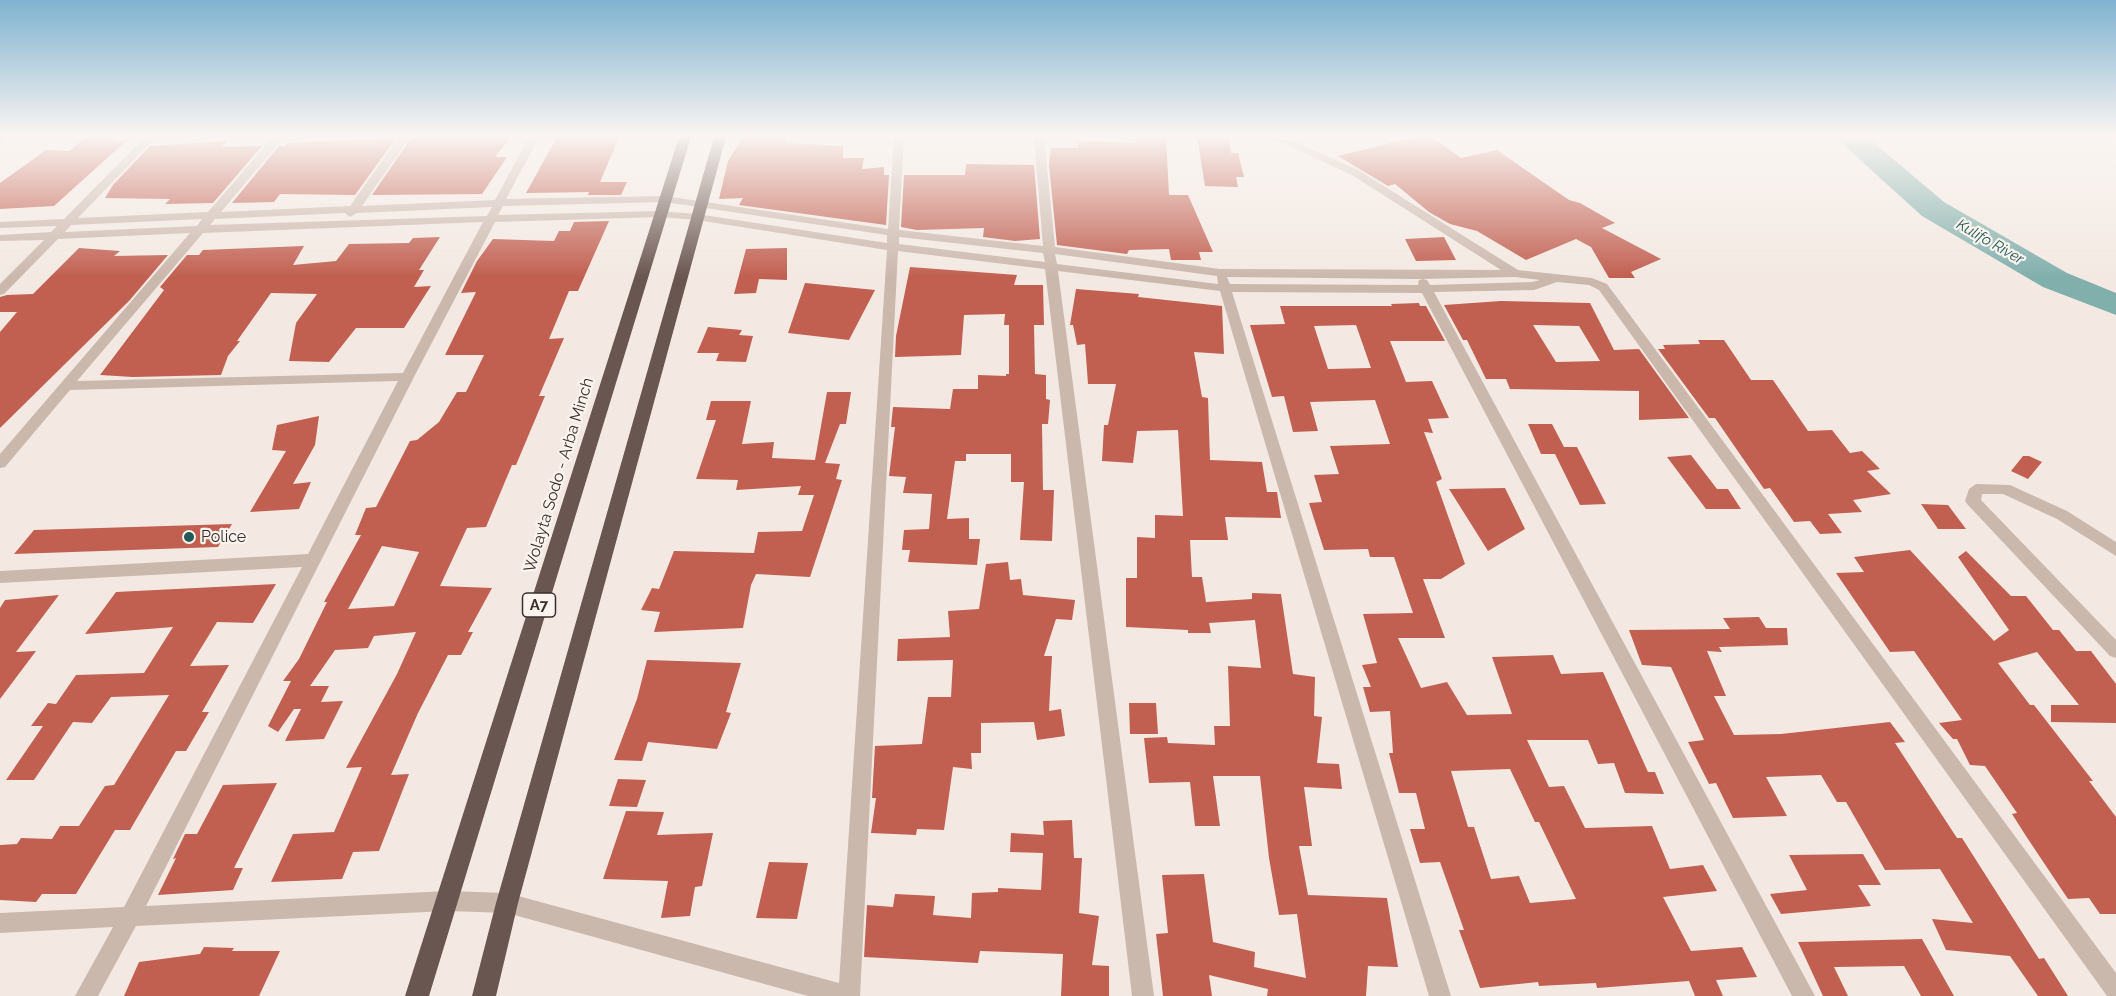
<!DOCTYPE html>
<style>
body{margin:0}
canvas{display:block;background:#f3e9e2}
</style>
<canvas width="2116" height="996"></canvas>
<script>
const g = document.querySelector('canvas').getContext('2d');
g.lineJoin = 'round';
const poly = rows => new Path2D(rows.map(r => 'M' + r).join(''));
function fill(path, color) { g.fillStyle = color; g.fill(path, 'evenodd'); }
function stroke(path, color, width, dash) { g.strokeStyle = color; g.lineWidth = width; g.lineCap = dash ? 'butt' : 'round'; g.setLineDash(dash || []); g.stroke(path); }
function label(font, color, halo, rows, align = 'center') {
  g.font = font + ' Raleway,sans-serif'; g.lineWidth = 4.5; g.setLineDash([]); g.textBaseline = 'middle'; g.strokeStyle = halo; g.fillStyle = color; for (const [text, x, y, turn = 0] of rows) {
    g.save(); g.translate(x, y); g.rotate((+turn || 0) * Math.PI / 180); g.textAlign = isNaN(turn) ? turn : align; if (halo) g.strokeText(text, 0, 0); g.fillText(text, 0, 0); g.restore();
  }
}
fill(poly([
 [1835,137,1867,137,1944,202,2067,273,2116,293,2116,315,2043,287,1922,216,1835,137]
]), '#81afac');
fill(poly([
 [86,137,117,137,114,141,127,140,54,206,0,209,0,183,46,150,69,151],
 [412,137,511,137,495,157,507,157,482,194,372,195],
 [557,137,619,137,600,182,627,182,621,195,588,195,589,192,526,193],
 [743,137,786,137,786,143,843,146,843,158,864,158,862,169,884,167,884,175,889,175,886,225,739,205,743,198,719,199,728,161],
 [1136,137,1166,137,1169,195,1188,195,1213,252,1199,252,1201,260,1171,260,1169,249,1129,250,1127,254,1057,245,1049,165,1051,148,1078,148,1079,141,1137,143],
 [1197,137,1228,137,1231,153,1238,153,1244,177,1236,177,1238,187,1205,186],
 [1415,137,1432,137,1461,158,1497,150,1569,200,1580,203,1615,223,1602,228,1661,259,1631,272,1635,278,1609,278,1591,247,1576,239,1526,260,1477,231,1450,224,1429,212,1395,184,1388,186,1338,156],
 [396,138,355,195,280,194,274,202,232,203,279,146,285,146,288,143],
 [227,141,222,147,262,146,213,203,165,204,170,199,105,198,113,185,150,146],
 [966,164,1034,165,1040,239,1015,241,983,237,984,228,917,230,901,227,904,175,965,175],
 [609,221,578,291,569,291,549,339,564,338,539,396,545,396,516,465,512,465,486,527,467,528,440,586,492,588,468,632,473,632,461,655,448,655,418,713,391,775,409,774,379,851,353,852,342,879,271,882,293,834,334,832,362,767,346,768,397,674,416,632,374,636,368,648,335,650,310,686,329,686,321,702,343,701,324,739,285,741,301,709,294,709,278,732,268,726,291,681,283,681,299,659,327,602,324,602,361,535,355,535,366,508,376,507,410,441,417,440,439,422,457,392,466,392,484,355,445,355,476,292,461,293,477,261,493,239,554,241,559,231,570,231,574,222],
 [382,546,419,552,394,606,348,609],
 [440,237,419,270,424,270,414,287,431,286,404,328,356,328,329,362,289,361,296,323,317,294,271,293,237,341,240,341,228,356,221,375,133,377,100,375,164,290,160,287,187,255,199,255,203,250,304,246,293,265,336,261,349,244,409,243,413,238],
 [1444,237,1456,260,1416,261,1405,239],
 [79,248,120,251,114,256,168,255,129,301,0,428,0,332,17,312,0,312,0,297,7,295,33,294],
 [787,248,787,280,759,279,756,293,734,294,746,249],
 [910,267,1017,275,1014,285,1043,285,1044,325,1034,325,1035,374,1046,375,1046,399,1050,400,1048,424,1042,424,1043,490,1054,490,1052,541,1020,540,1024,482,1011,482,1011,454,966,454,966,461,955,461,947,519,969,518,969,539,980,539,977,565,908,562,910,550,902,550,904,530,929,529,932,494,903,493,906,477,889,476,895,427,891,427,893,407,950,409,953,389,978,389,978,375,1006,376,1006,374,1009,374,1009,325,1004,325,1005,314,964,315,961,355,895,357,896,336],
 [805,283,875,290,849,340,788,333],
 [1076,289,1139,294,1138,297,1222,306,1224,354,1194,352,1202,397,1208,398,1210,460,1262,462,1267,492,1277,492,1281,518,1225,517,1228,540,1190,540,1192,577,1202,577,1206,602,1252,599,1252,593,1281,594,1293,674,1315,677,1314,716,1322,717,1317,763,1339,764,1342,789,1304,787,1312,846,1299,846,1308,895,1387,898,1398,967,1368,966,1366,996,1267,996,1268,989,1209,975,1212,996,1163,996,1156,934,1168,933,1162,875,1204,874,1213,942,1255,952,1254,967,1306,978,1297,914,1279,915,1269,858,1260,776,1213,776,1220,826,1195,826,1190,782,1149,783,1144,738,1167,737,1168,743,1215,745,1214,726,1230,726,1228,666,1261,668,1255,620,1209,623,1211,633,1188,633,1188,630,1126,627,1126,578,1137,578,1137,537,1155,538,1155,515,1183,516,1178,430,1137,431,1133,463,1102,461,1104,425,1108,425,1116,384,1088,384,1085,344,1077,345,1073,325,1070,325],
 [1501,301,1590,303,1614,350,1639,349,1689,418,1639,420,1639,391,1510,389,1506,379,1486,379,1467,340,1463,340,1444,305],
 [1533,325,1579,326,1600,361,1556,362],
 [1419,303,1420,306,1426,306,1445,341,1390,341,1406,382,1432,381,1449,418,1428,419,1433,433,1424,432,1442,479,1436,482,1465,564,1441,579,1423,579,1445,638,1398,638,1421,688,1447,682,1467,715,1512,714,1492,657,1553,655,1561,674,1603,672,1648,772,1655,772,1664,794,1625,793,1614,763,1598,764,1588,740,1527,740,1549,787,1564,786,1585,828,1652,826,1670,869,1703,865,1717,891,1663,897,1691,951,1742,947,1757,977,1716,980,1723,996,1695,996,1689,981,1597,988,1596,983,1539,986,1538,982,1480,988,1459,930,1464,930,1440,862,1420,863,1410,829,1425,829,1416,793,1399,793,1389,753,1393,753,1390,711,1370,712,1363,687,1371,687,1362,665,1377,663,1363,614,1413,613,1394,557,1370,557,1368,549,1324,550,1309,503,1322,502,1314,475,1339,474,1330,446,1390,444,1375,400,1310,402,1318,431,1293,432,1284,396,1272,397,1250,325,1285,324,1280,306,1392,306,1391,304],
 [1356,325,1371,368,1328,369,1314,326],
 [1510,769,1535,822,1539,822,1576,899,1530,903,1519,876,1491,879,1474,827,1468,827,1451,771],
 [708,327,742,330,739,335,753,336,746,362,716,361,719,353,697,353],
 [1698,340,1724,340,1751,380,1773,380,1808,431,1832,430,1850,453,1862,451,1880,469,1867,471,1891,494,1853,500,1862,512,1828,514,1842,533,1820,534,1810,521,1794,522,1770,488,1764,489,1715,418,1709,418,1658,349,1665,349,1663,345,1700,344],
 [827,392,851,392,846,424,840,424,825,463,840,464,836,479,842,480,810,577,756,574,751,585,743,628,654,632,660,612,641,610,652,588,659,589,674,551,754,553,758,532,802,531,814,495,798,495,801,486,736,490,738,480,696,479,716,420,706,420,711,401,751,401,742,444,774,442,772,458,815,460],
 [319,416,315,445,293,484,311,482,299,509,250,512,286,451,272,450,277,425],
 [1528,424,1552,424,1564,447,1577,447,1606,504,1580,505,1555,454,1541,454],
 [1691,455,1717,489,1728,489,1741,509,1706,509,1667,457],
 [2023,456,2029,456,2042,462,2028,479,2011,471],
 [1505,488,1525,529,1488,551,1449,489],
 [1921,504,1948,505,1966,529,1938,529],
 [232,524,218,547,14,554,34,530],
 [1910,550,1994,641,2009,630,1958,557,1966,551,2011,596,2026,596,2053,630,2059,630,2076,651,2091,651,2116,684,2116,723,2051,722,2051,705,2079,705,2037,652,1998,663,2030,705,2034,705,2093,781,2089,781,2116,817,2116,914,2100,914,2089,898,2068,899,2026,836,2012,814,2017,813,1985,766,1970,765,1957,739,1953,739,1939,723,1962,720,1914,651,1890,652,1836,573,1864,572,1854,557],
 [1008,562,1010,580,1021,579,1023,595,1075,600,1072,620,1056,619,1044,656,1052,656,1049,711,1061,709,1065,736,1037,740,1034,722,981,723,981,753,971,753,972,769,953,767,944,830,917,829,916,835,871,833,876,798,872,798,875,746,922,744,928,697,951,697,953,660,897,661,898,639,950,637,948,611,979,609,986,564],
 [276,584,253,623,217,622,190,666,229,665,202,712,209,712,186,751,176,751,130,830,115,830,76,894,42,894,36,902,0,900,0,845,17,844,21,838,52,839,60,826,79,826,105,786,114,785,169,695,111,697,92,723,73,722,34,780,6,780,43,726,31,726,48,703,56,704,76,675,144,673,173,627,85,634,116,592],
 [59,595,16,652,36,651,0,699,0,608,5,600],
 [1759,617,1766,628,1787,628,1788,645,1719,647,1722,652,1707,651,1726,696,1714,696,1734,735,1781,734,1890,722,1905,742,1895,743,1957,838,1962,838,2039,959,2044,958,2068,996,2038,996,2010,956,1946,950,1932,919,1973,923,1940,869,1885,870,1846,802,1837,802,1821,775,1766,777,1787,816,1733,818,1716,783,1709,784,1688,742,1704,740,1671,667,1642,665,1629,630,1730,629,1723,618],
 [647,660,741,663,726,712,731,713,717,749,648,742,642,761,614,760,637,699],
 [1129,703,1156,703,1158,734,1130,734],
 [618,779,646,780,637,807,609,806],
 [277,783,234,868,243,868,233,890,158,895,176,858,173,859,185,834,197,834,223,785],
 [626,811,664,812,657,835,713,833,702,886,695,887,690,916,661,918,668,881,603,879],
 [1072,820,1074,858,1082,858,1079,913,1099,916,1092,965,1109,966,1109,996,1061,996,1063,954,980,951,978,963,864,957,867,905,893,907,895,894,935,896,933,915,971,918,972,893,998,892,998,888,1041,890,1043,853,1010,852,1011,833,1044,835,1043,821],
 [1863,854,1881,885,1858,885,1871,906,1781,914,1770,894,1807,890,1789,855],
 [769,862,808,863,797,919,756,918],
 [1922,939,1954,996,1921,996,1904,966,1834,967,1848,996,1823,996,1798,942],
 [204,947,234,948,232,951,280,951,259,996,124,996,139,962,200,954]
]), '#c16051');
fill(poly([
 [0,137,8,137,0,142,0,137],
 [145,137,156,137,78,218,208,212,273,137,284,137,221,212,350,206,399,137,410,137,362,206,495,200,529,137,539,137,506,199,665,196,888,229,894,137,904,137,899,230,1043,246,1034,137,1044,137,1055,247,1220,269,1501,270,1352,175,1285,144,1261,137,1292,140,1360,171,1518,270,1592,278,1607,284,2116,973,2116,996,2107,996,1599,290,1589,285,1557,282,1534,290,1434,292,1815,996,1792,996,1422,293,1232,292,1451,996,1429,996,1220,291,1058,271,1154,996,1132,996,1045,269,898,251,860,996,808,996,507,913,447,911,136,926,98,996,75,996,113,927,0,933,0,913,124,907,302,567,0,583,0,571,308,554,398,381,70,390,5,467,0,468,0,454,190,233,58,239,4,294,0,295,0,284,44,240,0,241,0,235,51,232,57,226,0,228,0,222,64,219,145,137],
 [665,202,887,235,887,243,697,214,660,211,498,215,503,206,665,202],
 [492,207,487,216,210,225,215,219,345,213,350,217,357,213,492,207],
 [660,217,697,220,887,250,839,983,507,893,447,891,146,906,414,377,495,222,660,217],
 [202,219,197,226,65,232,71,225,202,219],
 [483,222,403,373,77,381,203,233,483,222],
 [899,237,1043,253,1045,262,899,244,899,237],
 [1055,254,1217,276,1218,284,1057,264,1055,254],
 [1227,277,1419,279,1515,277,1540,280,1532,282,1430,285,1427,280,1423,279,1419,280,1418,285,1230,284,1227,277],
 [1976,484,2010,485,2067,511,2116,542,2116,556,2057,519,2003,494,1982,494,1981,500,2116,640,2116,658,2110,656,1968,505,1965,501,1969,489,1976,484]
]), '#cbb8ad');
fill(poly([
 [679,137,691,137,429,996,405,996,679,137],
 [714,137,726,137,518,903,496,996,472,996,496,903,714,137]
]), '#6a5650');
const sky = g.createLinearGradient(0, 0, 0, 277);
sky.addColorStop(0, '#7fb2d0');
sky.addColorStop(0.49, '#faf5f2');
sky.addColorStop(1, '#faf5f200');
g.fillStyle = sky;
g.fillRect(0, 0, 2116, 277);
for (const [x, y, r, color] of [
 [189,537,6,"#225a58"]
]) { const dot = new Path2D(); dot.arc(x, y, r, 0, 2 * Math.PI); g.fillStyle = color; g.fill(dot); stroke(dot, '#faf3ee', 2); }
label('italic 15px', '#225a58', '#faf3ee', [
 ["Kulifo River",1990,242,30]
]);
for (const [x, y, w] of [
 [539,605,33]
]) { const box = new Path2D(); box.roundRect(x - w / 2, y - 12, w, 24, 4.5); g.fillStyle = '#faf3ee'; g.fill(box); stroke(box, '#3a2f2c', 1.5); }
label('bold 15px', '#3a2f2c', null, [
 ["A7",539,605]
]);
label('16px', '#3a2f2c', '#faf3ee', [
 ["Wolayta Sodo - Arba Minch",559,475,-73]
]);
label('16px', '#3a2f2c', '#faf3ee', [
 ["Police",201,537]
], 'left');
</script>
